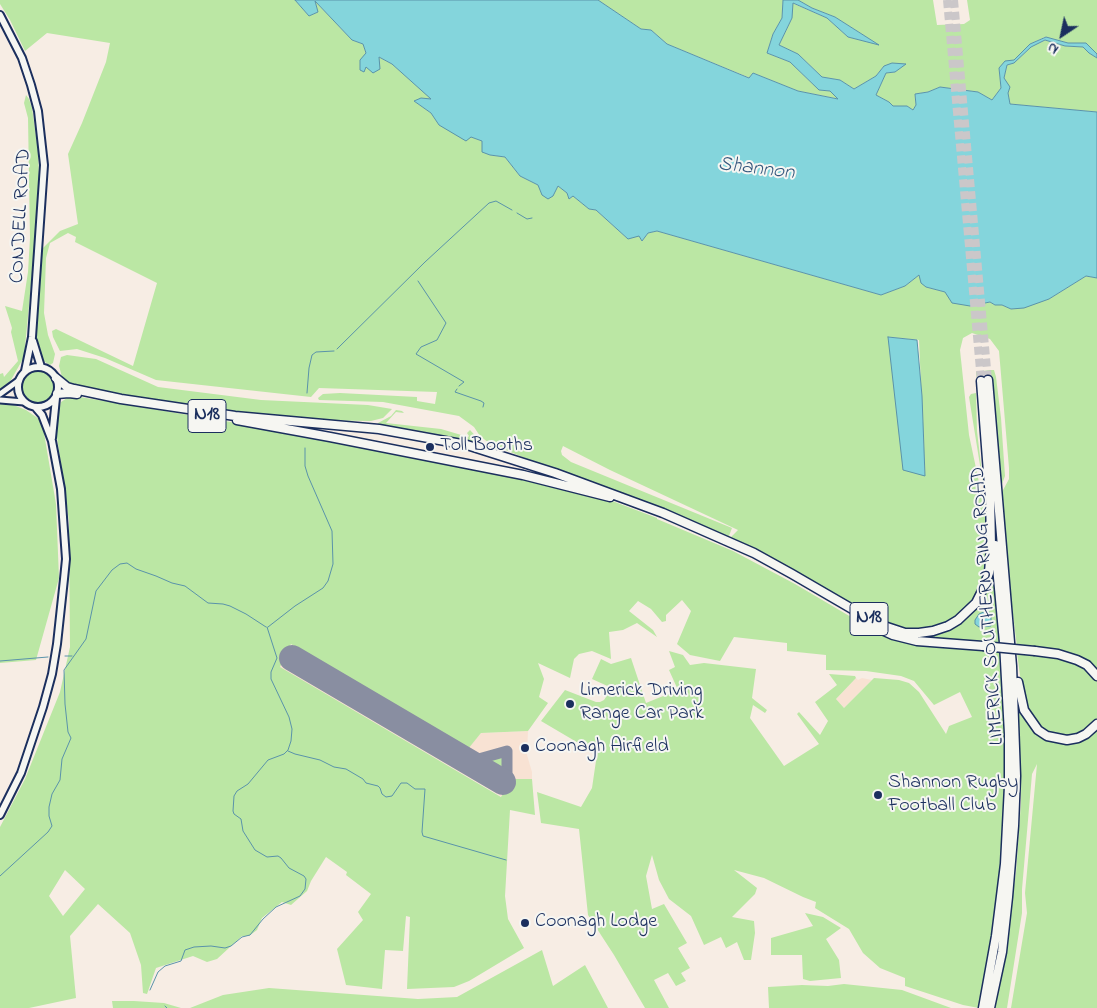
<!DOCTYPE html>
<style>
body{margin:0}
#map{position:relative;width:1097px;height:1008px;overflow:hidden;background:#f7ede4;font-family:"Indie Flower",sans-serif}
canvas{display:block}
.north{position:absolute;left:1037px;top:10px;width:50px;height:50px;-webkit-text-stroke:4px #f6f6f2;paint-order:stroke;rotate:214deg;font-size:14px;font-weight:700;line-height:20px;text-align:center;color:#1b2f5e}
.north::after{content:'';display:block;margin:auto;width:18px;height:22px;background:#1b2f5e;clip-path:polygon(50% 0,100% 100%,50% 72%,0 100%)}
</style>
<div id="map">
<canvas width="1097" height="1008"></canvas>
<div class="north">N</div>
</div>
<script>
const g = document.querySelector('canvas').getContext('2d');
g.lineJoin = 'round';
function fill(path, color) { g.fillStyle = color; g.fill(path, 'evenodd'); }
const poly = rows => new Path2D(rows.map(r => 'M' + r).join(''));
function stroke(path, color, width, dash) { g.strokeStyle = color; g.lineWidth = width; g.lineCap = dash ? 'butt' : 'round'; g.setLineDash(dash || []); g.stroke(path); }
function label(font, color, halo, rows, align = 'center') {
  g.font = font + ' "Indie Flower",sans-serif'; g.lineWidth = 4; g.setLineDash([]); g.textBaseline = 'middle'; g.strokeStyle = halo; g.fillStyle = color; for (const [text, x, y, turn = 0] of rows) {
    g.save(); g.translate(x, y); g.rotate((+turn || 0) * Math.PI / 180); g.textAlign = isNaN(turn) ? turn : align; if (halo) g.strokeText(text, 0, 0); g.fillText(text, 0, 0); g.restore();
  }
}
fill(poly([
 [292,644,467,749,481,733,528,731,527,755,532,772,532,779,513,779,502,797,279,667],
 [856,678,858,680,862,678,872,680,844,708,836,699]
]), '#f8e2d3');
fill(poly([
 [0,0,295,0,309,16,318,12,314,0,352,40,363,44,366,53,366,67,370,69,379,57,392,64,432,99,414,101,431,113,439,125,482,141,490,155,505,157,520,176,538,185,541,191,553,195,558,186,567,193,569,199,573,196,589,209,596,210,628,239,639,235,642,241,648,233,657,231,881,295,905,286,919,275,926,287,945,292,970,306,990,302,995,305,1002,305,1011,309,1049,299,1086,276,1097,278,1097,673,1092,665,1075,655,1017,647,1006,558,1002,492,1009,479,1009,468,999,351,990,339,972,333,963,338,960,350,969,435,984,506,988,555,987,570,975,599,959,617,940,626,926,629,905,629,880,623,792,570,489,443,480,436,474,427,459,416,383,402,319,400,318,398,323,394,340,393,417,397,417,401,435,404,437,392,319,388,311,397,156,380,105,358,77,349,60,351,53,337,52,331,56,329,133,366,157,283,75,242,76,237,68,233,50,243,46,258,44,313,48,335,55,354,53,363,50,365,40,359,35,348,42,249,60,231,78,224,68,154,82,123,106,62,110,43,47,33,25,51,10,20,0,4],
 [888,337,919,340,925,475],
 [563,446,610,470,738,530,731,537,729,536,732,528,571,462,562,455,561,451],
 [598,0,783,0,782,18,773,34,767,53,790,62,819,90,830,91,839,99,798,91,753,73,750,78,667,44,651,30,641,29],
 [798,0,933,0,937,25,964,24,970,20,967,0,1097,0,1097,54,1086,43,1068,43,1045,37,1030,44,1014,60,999,68,1001,88,992,100,978,92,940,87,928,92,915,94,916,105,913,110,907,106,893,106,889,102,876,95,886,73,895,72,905,64,884,66,876,76,854,89,840,80,822,77,798,54,779,45,792,18,792,3,827,18,848,37,877,44,835,17,812,8],
 [1045,40,1065,46,1083,47,1089,53,1097,58,1097,112,1010,104,1004,78,1007,65,1014,63,1031,47],
 [26,95,29,99,32,108,38,150,39,177,35,244,24,357,11,380,0,392,0,374,3,373,4,377,18,361,11,332,12,328,5,306,22,311,28,272,30,238,28,118,24,103],
 [67,355,96,359,158,387,261,400,368,405,392,409,383,418,371,421,304,420,263,417,177,405,69,386,63,381,59,366,61,357],
 '21 387a17 17 0 1 1 34 0a17 17 0 1 1-34 0Z',
 [990,370,994,370,996,377,1001,418,1005,476,1002,484,999,482,989,378,977,380,976,372],
 [976,393,977,431,984,490,969,397,971,394],
 [68,395,279,430,586,491,657,518,657,519,733,551,795,584,885,637,907,642,1001,652,1006,767,1004,855,987,971,979,1008,963,1005,905,986,905,978,880,968,863,953,849,929,815,908,816,902,803,897,764,878,734,870,757,888,755,894,732,917,754,921,755,933,751,960,744,960,737,942,726,948,721,937,704,945,691,916,669,899,659,880,652,855,646,876,652,909,664,904,687,943,678,948,690,968,681,973,686,981,676,986,668,973,654,980,669,1008,645,1008,614,955,588,915,579,829,541,823,537,792,581,807,592,788,597,754,541,721,565,690,596,702,600,702,604,700,612,688,592,679,601,659,611,664,631,658,646,703,678,690,669,670,675,667,669,651,683,655,690,665,704,663,756,669,752,698,767,710,765,713,753,705,750,718,784,766,819,744,797,714,799,712,820,735,828,721,815,702,837,685,829,674,855,676,856,678,836,699,844,708,874,678,899,680,909,683,919,692,946,734,949,726,972,717,960,692,934,705,914,681,901,676,866,671,826,670,826,655,787,651,787,643,734,637,720,661,690,655,677,644,691,611,682,600,666,615,666,621,662,622,651,609,638,601,629,611,653,630,657,637,637,623,623,630,609,632,611,659,592,651,579,654,574,659,570,678,538,663,544,679,539,697,548,703,528,731,481,733,468,749,291,644,280,667,501,797,513,779,532,779,535,815,510,810,505,896,508,919,524,948,469,981,454,987,407,989,410,917,406,916,403,951,385,950,382,989,346,985,337,949,363,920,358,912,371,894,346,875,347,872,326,857,311,881,307,891,291,905,282,902,262,918,257,930,249,936,242,936,217,959,207,962,193,956,156,968,147,994,143,993,141,965,130,933,98,904,70,936,76,998,29,1008,0,1008,0,827,25,779,60,692,70,647,69,521,55,423,61,402,67,398],
 [65,870,85,889,63,916,49,896],
 [0,404,11,404,26,410,39,419,44,433,56,504,59,578,36,660,0,663],
 [396,410,402,411,404,413,396,412,386,423,441,429,468,437,469,436,467,433,470,430,484,445,483,446,377,427,378,423,391,416],
 [993,558,999,645,914,639,907,635,925,635,974,608],
 [1017,653,1057,657,1070,661,1086,669,1097,679,1097,721,1087,732,1062,739,1048,735,1034,723,1024,705],
 [1018,699,1049,740,1069,744,1085,738,1097,730,1097,1008,1011,1008,1027,913,1025,893,1037,764,1032,774,1022,889,1022,913,1007,1008,995,1008,1016,873,1021,802],
 [501,754,501,758,506,757,505,775,503,778,501,778,475,763,475,761],
 [805,913,823,917,841,928,826,939,839,960,841,978,810,981,803,979,802,955,771,955,771,938,813,926],
 [542,950,553,986,585,965,608,1008,190,1008,223,995,269,988,418,999,457,997],
 [844,984,902,990,951,1008,769,1008,768,987,802,985,828,986],
 [112,1001,134,1001,164,1003,181,1008,113,1008]
]), '#bbe7a4');
const water = poly([
 [295,0,598,0,641,29,651,30,667,44,749,78,753,73,798,91,838,99,830,91,819,90,790,62,767,53,773,34,782,18,783,0,798,0,812,8,835,17,879,45,848,37,827,18,793,3,792,18,779,45,798,54,822,77,840,80,854,89,876,76,884,66,892,63,906,64,895,72,886,73,876,95,889,102,893,106,907,106,913,110,916,105,915,94,928,92,940,87,978,92,992,100,1001,88,999,68,1005,61,1014,60,1030,44,1046,37,1068,43,1086,43,1097,54,1097,58,1089,53,1083,47,1065,46,1045,40,1031,47,1014,63,1007,65,1004,78,1010,87,1008,93,1010,104,1097,112,1097,278,1086,276,1049,299,1024,308,1011,309,1002,305,995,305,990,302,970,306,952,303,945,292,926,287,921,283,919,275,905,286,881,295,657,231,648,233,642,241,639,236,628,239,596,210,589,209,573,196,569,199,567,193,558,186,553,196,548,199,542,195,538,185,520,176,505,157,490,155,482,152,482,141,471,137,466,141,439,125,431,113,414,101,421,98,431,99,392,64,379,57,380,69,373,73,366,67,364,72,360,70,360,60,366,53,363,44,352,40,315,1,318,12,309,16,295,0],
 [888,337,917,340,922,396,925,476,903,470,888,337],
 [986,611,988,611,991,614,991,626,979,627,975,624,975,620,979,614,986,611]
]);
fill(water, '#84d5dc');
stroke(water, '#5a93aa', 1);
stroke(poly([
 [517,213,527,219,532,218],
 [418,281,446,323,437,340,421,347,416,354,464,382,459,386],
 [337,349,425,262,489,203,496,201,512,210],
 [457,389,455,392,481,401,484,403,483,407],
 [307,393,309,368,312,355,316,352,334,351],
 [268,627,295,606,323,588,328,581,333,564,332,531,308,476,305,466,305,448],
 [65,656,72,656],
 [0,661,48,657],
 [288,751,295,754,320,760,334,767,346,769,363,779,366,783,378,786,380,788,382,794,386,797,392,796,401,783,407,783,415,789,425,789,422,832,423,836,506,860],
 [0,876,48,832,52,826,49,816,49,807,52,794,60,780,62,759,71,738,68,732,65,704,64,670,86,639,96,591,112,570,120,564,127,563,136,569,156,576,172,583,185,586,208,603,223,604,230,606,246,614,266,627],
 [150,990,158,972,165,966,181,961,185,950,194,947,211,946,225,948,231,946,242,937,250,935,263,919,276,907,300,896,305,889,306,879,304,876,289,868,281,858,278,856,267,857,255,850,243,831,241,819,234,814,233,811,234,796,237,791,248,784,268,760,284,754,288,750,291,741,292,729,289,717,271,679,271,672,277,658,267,627],
 [165,1006,167,1008]
]), '#5a93aa', 1);
stroke(poly([
 [468,762,507,751,507,776,503,782]
]), '#898ea1', 11);
stroke(poly([
 [292,658,503,782]
]), '#898ea1', 26);
stroke(poly([
 [947,0,981,381],
 [954,0,988,380]
]), '#cbc7c9', 8, [8, 4]);
const minor = poly([
 [0,394,18,381],
 [0,400,24,402]
]);
const major = poly([
 [0,15,22,58,31,85,38,111,44,165,32,337,25,371],
 [33,341,41,367],
 '18 387a20 20 0 1 1 40 0a20 20 0 1 1-40 0Z',
 [52,438,56,398],
 [0,815,21,773,43,707,52,674,57,644,64,579,66,559,61,489,52,441,42,415,36,408]
]);
const highway = poly([
 [56,378,67,387,74,389,121,399,235,416,379,429,467,445,555,473,663,513,754,553,792,574,878,624,905,633,919,633,933,631,948,626,958,620,976,603,981,593,989,573,991,546,990,494],
 [988,380,1012,666,1016,776,1014,826,1008,897,1002,952,990,1008],
 [981,381,990,499],
 [57,394,69,393,77,394],
 [237,420,330,437,523,475,610,497],
 [882,630,893,635,917,641,983,646],
 [1035,651,1058,654,1077,660,1087,665,1097,676],
 [1018,682,1024,710,1038,730,1047,736,1067,740,1078,738,1086,734,1097,724],
 [983,1008,996,936,1005,864,1009,786,1009,734,1004,643,995,545]
]);
stroke(minor, '#1b2f5e', 9);
stroke(major, '#1b2f5e', 10);
stroke(highway, '#1b2f5e', 11);
stroke(minor, '#f6f6f2', 5);
stroke(major, '#f6f6f2', 6);
stroke(highway, '#f6f6f2', 8);
const highwayBridge = poly([
 [983,646,1035,651]
]);
stroke(highwayBridge, '#1b2f5e', 11, []);
stroke(highwayBridge, '#f6f6f2', 8);
for (const [x, y, r, color] of [
 [430,447,5,"#1b2f5e"],
 [570,704,5,"#1b2f5e"],
 [525,748,5,"#1b2f5e"],
 [878,795,5,"#1b2f5e"],
 [525,923,5,"#1b2f5e"]
]) { const dot = new Path2D(); dot.arc(x, y, r, 0, 2 * Math.PI); g.fillStyle = color; g.fill(dot); stroke(dot, '#f6f6f2', 2); }
for (const [x, y, w] of [
 [207,416,38],
 [869,619,38]
]) { const box = new Path2D(); box.roundRect(x - w / 2, y - 16.5, w, 33, 4); g.fillStyle = '#f6f6f2'; g.fill(box); stroke(box, '#1b2f5e', 1); }
label('bold 19px', '#1b2f5e', null, [
 ["N18",207,416],
 ["N18",869,619]
]);
label('20px', '#1b2f5e', '#f6f6f2', [
 ["CONDELL ROAD",22,216,-87],
 ["LIMERICK SOUTHERN RING ROAD",989,606,-94]
]);
label('20px', '#1b2f5e', '#f6f6f2', [
 ["Toll Booths",440,447],
 ["Limerick Driving",580,692],
 ["Range Car Park",580,715],
 ["Coonagh Airfield",535,748],
 ["Shannon Rugby",888,784],
 ["Football Club",888,807],
 ["Coonagh Lodge",535,923]
], 'left');
label('italic 21px', '#35587e', '#f6f6f2', [
 ["Shannon",756,170,7]
]);
</script>
